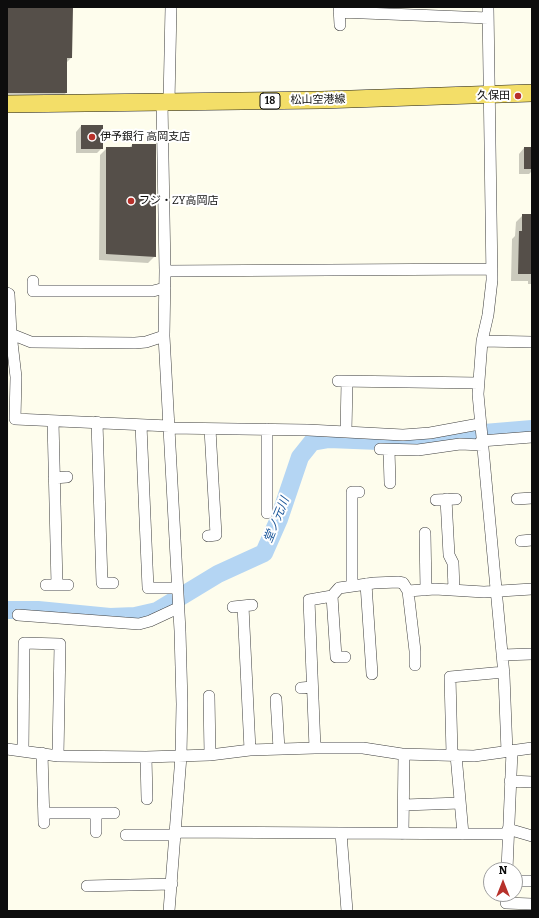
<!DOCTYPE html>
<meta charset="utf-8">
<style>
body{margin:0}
#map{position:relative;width:539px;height:918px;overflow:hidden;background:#fefded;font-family:Bitter,serif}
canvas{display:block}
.frame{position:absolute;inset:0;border:8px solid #0d0d0d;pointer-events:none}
.north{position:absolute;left:483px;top:862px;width:40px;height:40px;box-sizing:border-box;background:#fff;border:1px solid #9e9e9e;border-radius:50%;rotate:0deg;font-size:11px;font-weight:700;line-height:16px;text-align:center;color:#0d0d0d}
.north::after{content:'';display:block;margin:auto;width:14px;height:18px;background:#b7312a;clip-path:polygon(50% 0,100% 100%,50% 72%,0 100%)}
</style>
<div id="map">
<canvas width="539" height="918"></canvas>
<div class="frame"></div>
<div class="north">N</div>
</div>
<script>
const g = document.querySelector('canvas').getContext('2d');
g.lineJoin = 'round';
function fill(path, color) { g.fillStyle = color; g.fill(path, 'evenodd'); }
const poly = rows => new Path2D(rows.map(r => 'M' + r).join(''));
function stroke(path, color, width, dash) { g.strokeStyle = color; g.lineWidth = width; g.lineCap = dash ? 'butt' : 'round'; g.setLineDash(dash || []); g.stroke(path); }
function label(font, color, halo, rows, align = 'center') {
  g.font = font + ' Bitter,"Noto Sans JP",serif'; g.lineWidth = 4; g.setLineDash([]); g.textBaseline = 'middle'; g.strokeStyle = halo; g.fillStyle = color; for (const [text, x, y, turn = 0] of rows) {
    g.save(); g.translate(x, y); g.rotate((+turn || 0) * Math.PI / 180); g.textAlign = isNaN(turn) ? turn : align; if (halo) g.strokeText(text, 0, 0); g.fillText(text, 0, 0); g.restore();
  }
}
fill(poly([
 [7,7,72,7,71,58,66,63,66,93,59,100,7,99],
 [81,126,102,148,97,153,76,153,76,132],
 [132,145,155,256,148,263,99,260,100,155,107,148,129,148],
 [524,148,532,148,532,171,529,174,519,174,519,154],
 [523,215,532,215,532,284,528,284,528,281,511,281,512,239,515,236,516,222]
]), '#0003');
stroke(poly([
 [7,610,38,610,110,617,135,616,157,611,218,574,264,553,279,519,300,457,312,442,329,439,404,442,472,434,532,429]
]), '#b4d5f3', 18);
fill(poly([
 [7,7,73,7,72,58,67,58,67,93,7,93],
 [81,125,103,125,103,149,81,149],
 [132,144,156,144,156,257,106,254,106,147,132,147],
 [524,147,532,147,532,169,524,169],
 [522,214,532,214,532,274,518,274,519,231,522,231]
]), '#554f49');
const street = poly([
 [339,7,340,25],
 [488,7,492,280,488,315,482,341,478,394,504,675,507,752],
 [339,12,488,18],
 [162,102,165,271,164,336,180,631,182,704,181,756,169,911],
 [169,102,171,7],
 [165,271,492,269],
 [33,281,33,291,153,291,165,288],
 [7,293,9,294,11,334,31,342,135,343,146,342,164,336],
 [11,334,16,377,15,419,169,426],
 [482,341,532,342],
 [338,381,479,383],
 [53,421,57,585],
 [97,422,102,583,113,583],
 [141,425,148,588,177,588],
 [169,428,308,430,403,435,430,433,479,424],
 [267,429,267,513],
 [346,432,347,382],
 [481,441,532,437],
 [380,449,418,450,460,444,482,445],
 [389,450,390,483],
 [54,478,67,477],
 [446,499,449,555,453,563,454,590],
 [517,499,532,498],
 [436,500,456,499],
 [425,533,426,590],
 [208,536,216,535,210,429],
 [521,541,532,540],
 [366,584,372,674],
 [46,585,68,585],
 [352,586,352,492,359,492],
 [408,591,415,651,415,665],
 [243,606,250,750],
 [233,607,252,605],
 [18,615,139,624,150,621,178,608],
 [502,655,532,654],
 [345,657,336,657,332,596,339,588,374,583,398,582,403,583,408,591,435,589,484,592,532,589],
 [301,688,312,687],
 [209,696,210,755],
 [276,699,279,749],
 [315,748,309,600,332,596],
 [7,749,58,756,146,757,210,755,250,750,315,748,363,748,402,754,474,756,532,748],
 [23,751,24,643,60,644,58,756],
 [42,753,44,823],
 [452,754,450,677,504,672],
 [456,755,463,834],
 [146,757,147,799],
 [510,781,532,782],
 [404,805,460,803],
 [44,813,114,813],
 [96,813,96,832],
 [508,829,532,836],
 [176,832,508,834],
 [341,833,347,911],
 [403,834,404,754],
 [126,835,176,835],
 [507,870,512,751],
 [515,881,532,881],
 [87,886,172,884],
 [506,903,532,904]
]);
const primary = poly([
 [7,104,321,100,532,93]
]);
stroke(street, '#404040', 12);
stroke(primary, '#1e1e1e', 18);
stroke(street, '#fff', 11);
stroke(primary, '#f3de68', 17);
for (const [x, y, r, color] of [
 [518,96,4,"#b7312a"],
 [92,137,4,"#b7312a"],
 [131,201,4,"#b7312a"]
]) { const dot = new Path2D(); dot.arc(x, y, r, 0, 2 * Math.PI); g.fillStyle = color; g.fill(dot); stroke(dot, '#fff', 1.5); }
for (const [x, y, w] of [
 [270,101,20]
]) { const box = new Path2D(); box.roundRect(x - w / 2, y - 8, w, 16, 3); g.fillStyle = '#fff'; g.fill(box); stroke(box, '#0d0d0d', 1); }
label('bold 10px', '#0d0d0d', null, [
 ["18",270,101]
]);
label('11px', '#0d0d0d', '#fff', [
 ["久保田",510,96,"right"],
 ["伊予銀行 高岡支店",100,137],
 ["フジ・ZY高岡店",139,201]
], 'left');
label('11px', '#0d0d0d', '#fff', [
 ["松山空港線",318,100,-1]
]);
label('italic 12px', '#1b5699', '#fff', [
 ["堂ノ元川",277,520,-68]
]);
</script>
